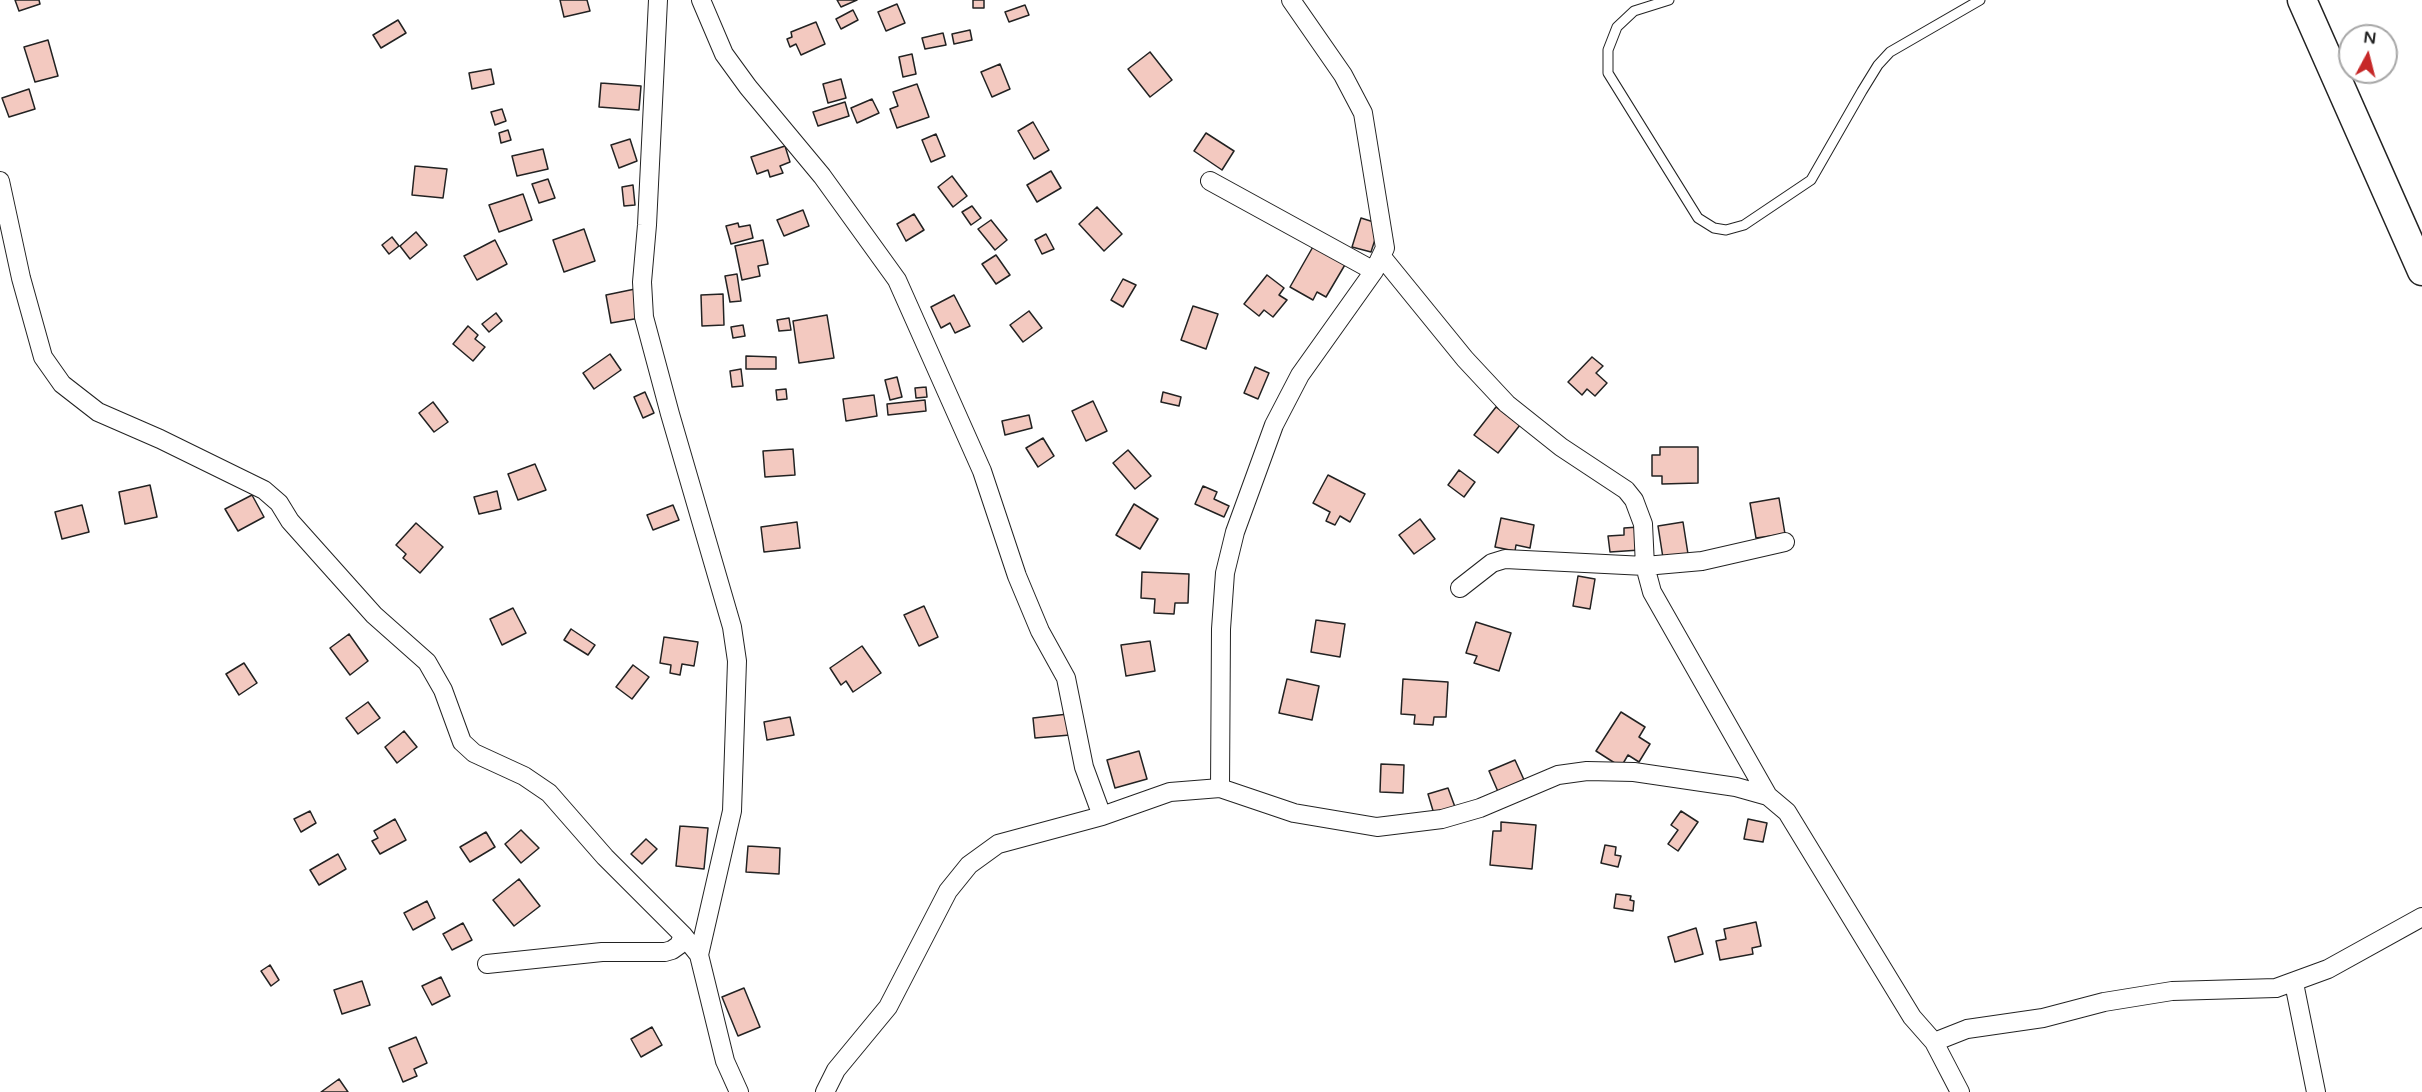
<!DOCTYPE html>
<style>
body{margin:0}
#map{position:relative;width:2422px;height:1092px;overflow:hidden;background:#fff;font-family:"Varela Round",sans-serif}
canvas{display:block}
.north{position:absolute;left:2338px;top:24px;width:60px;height:60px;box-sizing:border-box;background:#fff;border:2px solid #a7a7a7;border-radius:50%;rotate:7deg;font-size:16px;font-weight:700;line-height:24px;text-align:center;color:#222}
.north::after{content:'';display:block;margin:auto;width:21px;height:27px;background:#c62828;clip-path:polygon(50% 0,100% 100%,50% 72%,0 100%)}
</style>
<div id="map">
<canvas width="2422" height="1092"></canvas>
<div class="north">N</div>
</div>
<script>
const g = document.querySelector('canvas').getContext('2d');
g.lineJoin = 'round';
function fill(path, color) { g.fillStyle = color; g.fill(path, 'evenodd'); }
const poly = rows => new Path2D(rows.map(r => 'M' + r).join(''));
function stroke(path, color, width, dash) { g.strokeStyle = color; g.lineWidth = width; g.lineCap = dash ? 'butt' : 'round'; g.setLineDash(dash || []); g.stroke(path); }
const building = poly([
 [15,0,39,0,40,4,19,11,15,0],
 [560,0,587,0,590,11,564,17,560,0],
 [837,0,857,0,841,7,837,0],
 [973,0,984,0,984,8,973,8,973,0],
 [897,4,905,23,886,31,878,12,897,4],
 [1025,5,1029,15,1009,22,1005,12,1025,5],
 [853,10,858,20,841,29,836,19,853,10],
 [398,20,406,33,381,48,373,35,398,20],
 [816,22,825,44,801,55,796,44,790,47,787,39,792,37,791,32,816,22],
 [970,30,972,40,954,44,952,34,970,30],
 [943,33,946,45,925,49,922,38,943,33],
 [48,40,58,76,35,82,24,47,48,40],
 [1150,52,1172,80,1150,97,1128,69,1150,52],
 [912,54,916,74,903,77,899,57,912,54],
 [1000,64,1010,89,992,97,981,72,1000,64],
 [491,69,494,84,472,89,469,73,491,69],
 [841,79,846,98,828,103,823,84,841,79],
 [601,83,641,86,639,110,599,107,601,83],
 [917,84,929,117,897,128,890,109,898,106,893,92,917,84],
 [29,89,35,109,9,117,2,98,29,89],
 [872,99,879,113,857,123,851,108,872,99],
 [845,102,849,116,818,126,813,112,845,102],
 [502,109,506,121,495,125,491,112,502,109],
 [1033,122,1049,150,1034,159,1018,131,1033,122],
 [508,130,511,140,501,143,499,133,508,130],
 [1206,133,1234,151,1222,170,1194,151,1206,133],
 [936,134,945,156,931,162,922,140,936,134],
 [630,139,637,161,619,168,611,145,630,139],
 [785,146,790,162,780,166,783,173,770,177,768,170,757,174,751,157,785,146],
 [543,149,548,169,517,176,512,156,543,149],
 [415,166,447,169,443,198,412,195,415,166],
 [1051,171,1061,188,1037,202,1027,185,1051,171],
 [952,176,967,196,953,207,938,187,952,176],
 [548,179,555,198,539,203,532,184,548,179],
 [633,185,635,205,624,206,622,187,633,185],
 [523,194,532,220,499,232,489,205,523,194],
 [972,206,981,218,971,225,962,212,972,206],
 [1097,207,1122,234,1104,251,1079,224,1097,207],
 [803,210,809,226,784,236,777,220,803,210],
 [914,214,924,230,906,241,897,224,914,214],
 [1361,218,1380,224,1371,252,1352,247,1361,218],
 [991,220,1007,240,995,250,978,229,991,220],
 [738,223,739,227,750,225,753,238,731,244,726,226,738,223],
 [584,229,595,261,564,272,553,240,584,229],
 [416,232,427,245,410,259,400,246,416,232],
 [1046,234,1054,249,1042,254,1035,240,1046,234],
 [392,237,399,246,389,254,382,245,392,237],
 [495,240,507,264,477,280,464,256,495,240],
 [763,240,768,264,758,266,760,276,742,280,735,246,763,240],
 [1314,245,1346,263,1326,297,1317,292,1313,300,1290,287,1314,245],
 [996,255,1010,275,996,284,982,264,996,255],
 [737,274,741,301,730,302,725,276,737,274],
 [1267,275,1284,288,1279,295,1287,300,1273,317,1264,310,1259,316,1244,304,1267,275],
 [1123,279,1136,285,1123,307,1111,300,1123,279],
 [635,289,640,318,611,323,606,295,635,289],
 [723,294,724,325,702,326,701,295,723,294],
 [954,295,970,326,955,333,950,323,941,328,931,307,954,295],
 [1193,306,1218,314,1206,349,1181,340,1193,306],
 [1029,311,1042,328,1023,342,1010,325,1029,311],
 [496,313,502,321,489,332,482,324,496,313],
 [827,315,834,358,799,363,793,321,827,315],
 [789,318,791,330,779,331,777,320,789,318],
 [743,325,745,336,733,338,731,327,743,325],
 [468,326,478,335,475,339,485,347,473,361,453,344,468,326],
 [610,354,621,370,594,389,583,373,610,354],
 [746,356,776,357,776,369,746,369,746,356],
 [1592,357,1603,366,1596,373,1607,383,1595,396,1587,389,1582,395,1568,382,1592,357],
 [1255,367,1269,373,1258,399,1244,393,1255,367],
 [741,369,743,386,732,387,730,371,741,369],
 [897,377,902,397,890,400,885,380,897,377],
 [926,387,927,397,916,398,915,388,926,387],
 [786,389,787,399,777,400,776,390,786,389],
 [645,392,654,413,643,418,634,397,645,392],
 [1163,392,1181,397,1179,406,1161,402,1163,392],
 [874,395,877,416,846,421,843,399,874,395],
 [925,400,926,411,888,415,887,404,925,400],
 [1093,401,1107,431,1086,441,1072,411,1093,401],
 [433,402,448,422,434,432,419,413,433,402],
 [1496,407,1520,425,1498,453,1474,435,1496,407],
 [1029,415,1032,428,1005,435,1002,421,1029,415],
 [1043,438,1054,456,1038,467,1026,448,1043,438],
 [1660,447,1698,447,1698,483,1662,484,1662,476,1652,476,1652,455,1660,455,1660,447],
 [793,449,795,475,765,477,763,451,793,449],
 [1128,450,1151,476,1135,489,1113,463,1128,450],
 [535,464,546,490,518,500,508,474,535,464],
 [1459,470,1475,482,1464,497,1448,485,1459,470],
 [1328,475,1365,494,1350,522,1340,516,1335,525,1326,521,1330,512,1313,503,1328,475],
 [150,485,157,517,125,524,119,492,150,485],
 [1203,486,1217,492,1214,499,1229,506,1224,517,1195,504,1203,486],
 [497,491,501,509,479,514,474,497,497,491],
 [252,495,264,517,238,531,225,509,252,495],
 [1779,498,1785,534,1756,538,1750,503,1779,498],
 [1134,504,1158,519,1140,549,1116,535,1134,504],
 [82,505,89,532,62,539,55,512,82,505],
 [673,505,679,520,653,530,647,515,673,505],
 [1501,518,1534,525,1530,548,1516,545,1515,551,1495,547,1501,518],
 [1420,519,1435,539,1414,554,1399,535,1420,519],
 [797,522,800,548,764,552,761,527,797,522],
 [1683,522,1688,554,1663,558,1658,526,1683,522],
 [416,523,443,547,420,573,403,558,406,554,396,545,416,523],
 [1639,527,1640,550,1610,552,1608,536,1624,535,1624,528,1639,527],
 [1142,572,1189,574,1188,603,1175,603,1174,614,1154,613,1155,599,1141,598,1142,572],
 [1578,576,1595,579,1590,609,1573,606,1578,576],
 [924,606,938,637,919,646,904,615,924,606],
 [513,608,526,633,502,645,490,619,513,608],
 [1316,620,1345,624,1340,657,1311,652,1316,620],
 [1476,622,1511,633,1499,671,1474,663,1477,656,1466,653,1476,622],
 [571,629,595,645,588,655,564,640,571,629],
 [349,634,368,661,350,675,330,648,349,634],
 [664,637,698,642,694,666,682,664,680,675,670,673,671,665,660,663,664,637],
 [1150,641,1155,671,1126,676,1121,645,1150,641],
 [862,646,881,673,853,692,846,681,841,685,830,668,862,646],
 [244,663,257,683,239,695,226,674,244,663],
 [633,665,649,677,632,699,616,687,633,665],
 [1287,679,1319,686,1312,720,1279,713,1287,679],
 [1403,679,1448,682,1446,717,1434,717,1433,725,1414,724,1415,715,1401,714,1403,679],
 [368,702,380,718,358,734,346,718,368,702],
 [1621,712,1645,727,1639,737,1650,744,1639,762,1628,755,1621,767,1596,751,1621,712],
 [1068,714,1070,735,1035,738,1033,718,1068,714],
 [790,717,794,735,767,740,764,722,790,717],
 [404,731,417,747,397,763,385,747,404,731],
 [1139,751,1147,779,1115,788,1107,760,1139,751],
 [1515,760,1525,782,1499,794,1489,771,1515,760],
 [1381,764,1404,765,1403,793,1380,792,1381,764],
 [1448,788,1455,807,1434,814,1428,794,1448,788],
 [310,811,316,823,301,832,294,819,310,811],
 [1681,811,1698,822,1678,851,1668,844,1678,830,1671,825,1681,811],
 [395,819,406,840,380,854,372,841,378,838,374,831,395,819],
 [1748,819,1767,823,1763,842,1744,839,1748,819],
 [1501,822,1536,825,1532,869,1490,865,1493,831,1501,831,1501,822],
 [680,826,708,828,704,869,676,866,680,826],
 [521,830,539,848,521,863,505,844,521,830],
 [486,832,495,847,470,862,460,847,486,832],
 [646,839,657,849,642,864,631,854,646,839],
 [1605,845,1616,847,1615,855,1621,856,1618,867,1601,863,1605,845],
 [748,846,780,848,779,874,746,872,748,846],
 [338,854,346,869,319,885,310,870,338,854],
 [519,879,540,906,514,926,493,900,519,879],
 [1616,894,1631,896,1630,900,1634,901,1633,911,1614,908,1616,894],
 [427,901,435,918,413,930,404,913,427,901],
 [1756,922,1761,946,1752,948,1753,954,1720,960,1716,941,1726,939,1724,929,1756,922],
 [463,923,472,940,452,950,443,934,463,923],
 [1696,928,1703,954,1675,962,1668,937,1696,928],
 [270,965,279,980,271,986,261,971,270,965],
 [441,977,450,996,432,1005,422,986,441,977],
 [362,981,370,1005,342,1014,334,990,362,981],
 [744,988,760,1027,738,1036,722,997,744,988],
 [652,1027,662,1045,641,1057,631,1039,652,1027],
 [416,1037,427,1063,414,1069,417,1076,403,1082,389,1048,416,1037],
 [339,1079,348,1092,321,1092,339,1079]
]);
fill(building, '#f3c9c0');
stroke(building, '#222', 1.5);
const lane = poly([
 [1669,0,1634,11,1617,27,1608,50,1608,73,1698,218,1714,228,1726,230,1744,225,1811,180,1862,91,1878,65,1890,52,1980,0]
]);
const street = poly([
 [658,0,647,225,642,282,644,317,670,414,732,627,737,661,732,811,699,955],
 [701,0,724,54,748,87,822,176,897,280,982,471,1017,576,1040,631,1066,678,1084,767,1102,816],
 [0,181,21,278,43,357,62,384,98,412,160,439,264,490,279,503,290,521,374,615,427,662,443,690,462,742,474,753,524,776,549,793,605,857,683,935,699,955,725,1061,739,1092],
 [1210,181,1374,271],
 [1382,257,1465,359,1507,404,1561,447,1626,490,1634,500,1643,524,1645,566,1652,592,1768,796,1787,812,1912,1017,1934,1042,1960,1092],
 [1460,588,1492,563,1505,559,1645,566,1702,561,1785,542],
 [1220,788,1221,629,1225,573,1235,532,1274,425,1300,375,1374,271,1385,248,1363,113,1343,75,1291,0],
 [487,964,602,952,665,952,672,950,679,945,683,935],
 [2294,983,2316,1092],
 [1934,1042,1967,1029,2043,1018,2104,1002,2172,991,2276,988,2328,969,2422,917],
 [825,1092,836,1070,888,1007,948,891,969,865,998,844,1102,816,1170,792,1220,788,1294,813,1377,827,1442,819,1480,808,1558,775,1587,771,1634,772,1736,787,1768,796]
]);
const primary = poly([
 [2302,0,2422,271]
]);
stroke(lane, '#222', 11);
stroke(street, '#222', 20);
stroke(primary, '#222', 31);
stroke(lane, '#fff', 9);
stroke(street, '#fff', 18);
stroke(primary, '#fff', 28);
</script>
